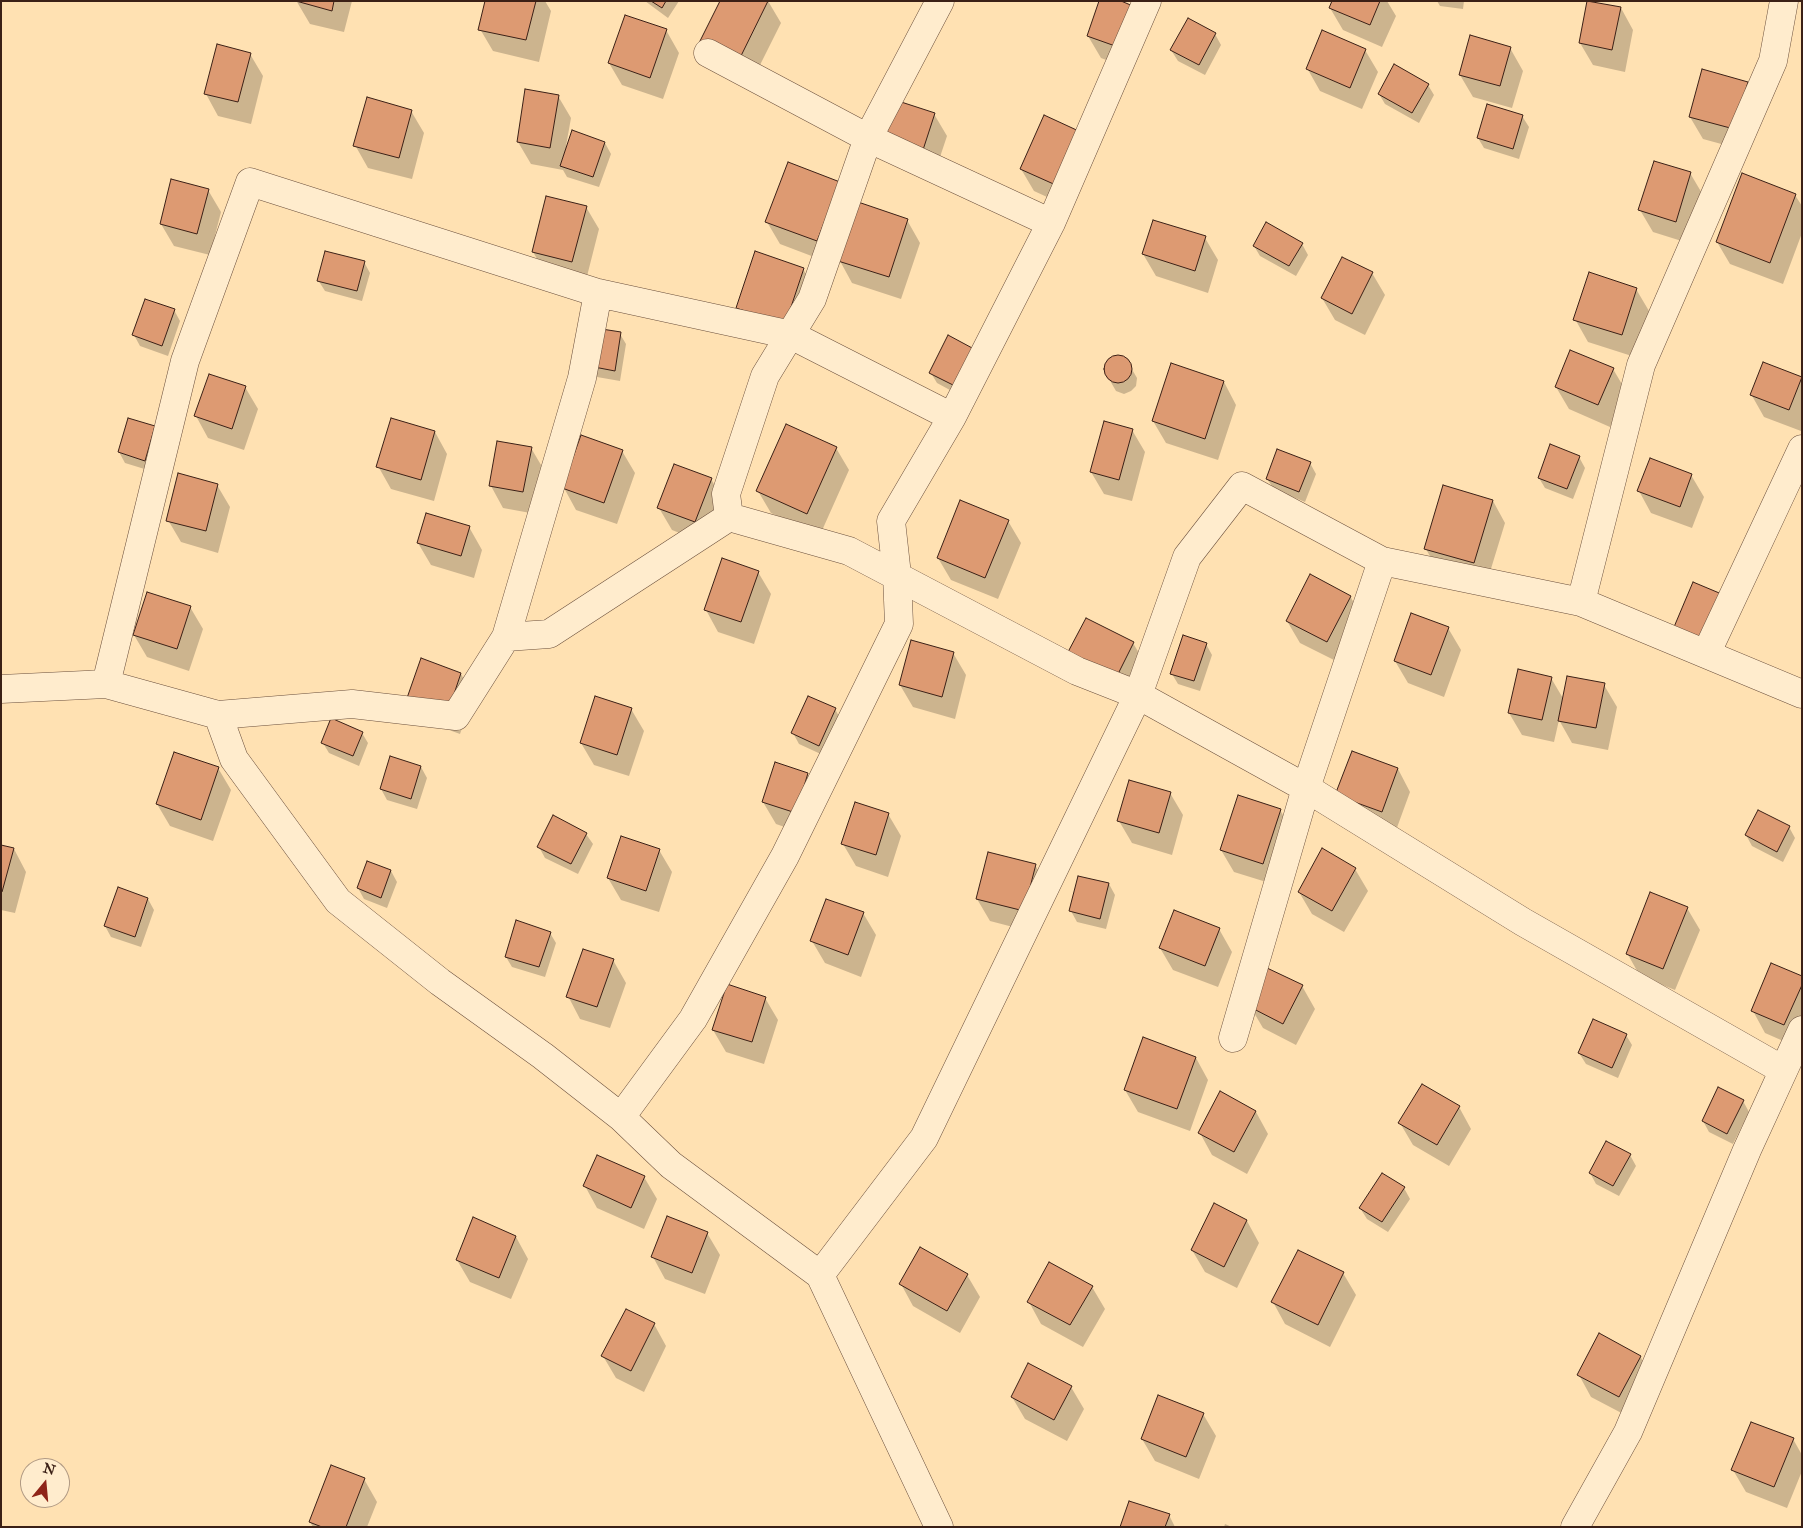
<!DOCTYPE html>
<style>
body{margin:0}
#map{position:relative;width:1803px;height:1528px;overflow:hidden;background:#ffe1b2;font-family:"IM FELL Great Primer",serif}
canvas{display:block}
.frame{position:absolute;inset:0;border:2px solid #3b2016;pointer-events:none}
.north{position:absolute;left:20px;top:1458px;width:50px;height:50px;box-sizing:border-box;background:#ffeccd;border:1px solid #b19a84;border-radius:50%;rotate:17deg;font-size:14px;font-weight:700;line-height:20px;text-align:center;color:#3b2016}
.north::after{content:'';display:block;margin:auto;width:18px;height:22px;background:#8f2418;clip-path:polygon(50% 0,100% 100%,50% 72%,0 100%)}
</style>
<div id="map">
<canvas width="1803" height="1528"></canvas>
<div class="frame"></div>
<div class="north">N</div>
</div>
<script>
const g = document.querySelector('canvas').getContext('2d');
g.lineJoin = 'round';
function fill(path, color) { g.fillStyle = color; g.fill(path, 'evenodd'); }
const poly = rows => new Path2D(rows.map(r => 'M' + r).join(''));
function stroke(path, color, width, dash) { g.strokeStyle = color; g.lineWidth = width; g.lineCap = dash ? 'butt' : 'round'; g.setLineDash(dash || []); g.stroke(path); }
fill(poly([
 [352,1,344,32,310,24,297,2],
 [486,1,545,1,551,11,539,62,493,51,480,29],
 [645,1,679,1,668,18],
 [721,1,768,1,781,23,750,85],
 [1101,1,1130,69,1101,58,1088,36],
 [1333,1,1387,1,1396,16,1382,47,1343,30,1330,8],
 [1437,1,1464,1,1463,9,1440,6],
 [1621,8,1633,30,1625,72,1593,65,1580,43],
 [666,30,679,53,663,99,622,85,609,63],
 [1215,34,1221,45,1205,75,1178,61,1171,50],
 [1510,48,1523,71,1512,108,1473,97,1460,75],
 [1365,50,1378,72,1362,109,1320,91,1307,68],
 [250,54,263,76,251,124,218,116,206,94],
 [1747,83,1760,105,1747,151,1703,139,1690,117],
 [1428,85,1434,95,1419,123,1385,104,1379,94],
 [558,96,571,118,566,146,605,143,611,154,599,187,567,177,563,170,531,164,518,142],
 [411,111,424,133,412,179,368,168,355,145],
 [934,114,947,136,934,175,895,162],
 [1522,116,1529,127,1519,159,1484,148,1478,138],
 [1045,117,1071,208,1034,191,1021,169],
 [1690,173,1703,195,1688,243,1653,232,1640,210],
 [840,183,830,263,780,244,767,222],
 [208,190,221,212,210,255,174,246,161,224],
 [1795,195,1802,206,1802,233,1783,284,1730,264,1717,242],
 [586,207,599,229,585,284,546,274,533,252],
 [907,220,920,243,901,299,852,283,840,261],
 [1205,238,1218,260,1208,293,1156,276,1143,254],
 [1302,244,1308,255,1296,276,1260,256,1254,246],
 [364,262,370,273,362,301,325,291,318,280],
 [803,269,816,291,797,346,750,330,737,308],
 [1372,273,1385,295,1365,335,1335,320,1322,298],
 [1636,289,1649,311,1635,357,1588,342,1575,319],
 [174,310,180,321,168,356,140,346,134,335],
 [620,334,626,344,620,381,597,377,591,366],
 [949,337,961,396,937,383,931,373],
 [1119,357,1126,359,1137,378,1136,386,1131,391,1124,394,1116,391,1105,372,1106,365,1111,359],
 [1172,365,1224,382,1236,405,1218,460,1166,443,1153,421],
 [1613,369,1626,391,1610,427,1569,409,1556,387],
 [1801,378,1801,431,1764,417,1751,394],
 [245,387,258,409,244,450,208,438,196,416],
 [154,427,160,438,151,471,125,463,119,452],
 [1132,430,1145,452,1132,501,1104,494,1091,472],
 [435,432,447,454,434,501,391,489,378,466],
 [531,448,544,470,536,514,503,508,491,486],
 [836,448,849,470,820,535,771,513,758,491],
 [622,451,635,473,617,524,576,510,564,488],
 [1579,457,1585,468,1573,499,1545,488,1539,478],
 [1310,463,1316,474,1305,502,1274,489,1267,479],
 [1691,475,1704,497,1692,528,1651,513,1639,491],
 [711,479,724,502,708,544,672,530,659,508],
 [217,485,230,507,218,553,181,542,168,520],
 [1493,501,1505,523,1486,585,1438,571,1426,549],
 [1008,521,1021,543,998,599,951,580,938,558],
 [469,527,482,550,474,578,431,565,418,543],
 [758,572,771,594,754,644,718,632,706,610],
 [1350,596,1363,619,1340,663,1300,643,1287,621],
 [190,607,203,629,189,671,147,657,134,635],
 [1086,619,1133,643,1146,665,1129,699],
 [1448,628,1461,650,1444,697,1408,683,1395,661],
 [1206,644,1212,655,1200,691,1178,684,1172,674],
 [953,653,966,675,955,719,913,707,900,685],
 [461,674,473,696,460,734,422,720],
 [1551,678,1564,700,1604,685,1617,707,1608,750,1572,743,1559,720,1554,742,1522,735,1509,713],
 [631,709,644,731,629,776,594,765,581,743],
 [835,709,841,720,825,756,799,744,793,733],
 [362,733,368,743,359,766,329,753,323,743],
 [1353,753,1398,769,1410,792,1395,833,1350,817],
 [421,767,427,778,417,809,387,800,381,789],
 [218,768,231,790,213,841,170,826,157,804],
 [807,774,820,796,808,835,776,824,763,802],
 [1170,793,1183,815,1172,855,1132,843,1119,821],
 [1280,810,1293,832,1276,885,1234,872,1221,850],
 [888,814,901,836,888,877,856,866,843,844],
 [1789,827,1795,838,1783,862,1752,846,1746,835],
 [586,834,593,844,578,874,545,858,539,847],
 [1,846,14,849,26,872,15,913,1,910],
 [659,850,672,872,659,912,621,900,608,878],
 [1035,865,1048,887,1036,933,990,921,977,899],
 [1355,869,1368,891,1344,932,1312,914,1299,892],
 [391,871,397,882,387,908,364,899,358,888],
 [1109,884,1115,895,1106,929,1077,922,1071,911],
 [148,899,154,910,141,947,111,937,105,926],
 [1687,908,1700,930,1675,990,1640,976,1627,953],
 [863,913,876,935,861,977,825,963,812,941],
 [1219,929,1232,952,1218,987,1173,970,1160,948],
 [550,933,556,943,545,977,512,967,506,957],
 [613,960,626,983,610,1028,580,1019,568,996],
 [1802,977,1802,1036,1797,1047,1765,1033,1753,1011],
 [1302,986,1315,1009,1296,1045,1263,1028,1250,1006],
 [765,998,778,1020,764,1064,726,1052,713,1030],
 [1626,1035,1632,1045,1618,1078,1586,1064,1579,1053],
 [1196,1058,1208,1080,1190,1131,1138,1112,1125,1090],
 [1221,1093,1256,1112,1268,1134,1247,1174,1212,1155,1200,1133],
 [1743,1101,1749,1112,1733,1144,1709,1132,1703,1121],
 [1459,1107,1471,1129,1449,1166,1413,1145,1400,1123],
 [1630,1155,1636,1166,1619,1196,1596,1184,1590,1173],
 [644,1177,657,1199,644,1229,597,1208,585,1186],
 [1404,1188,1410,1199,1388,1232,1367,1219,1360,1208],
 [1214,1205,1247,1221,1259,1243,1237,1288,1205,1272,1192,1250],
 [707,1233,720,1255,705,1294,665,1279,653,1257],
 [516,1237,528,1259,511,1299,470,1282,457,1260],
 [1343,1273,1356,1295,1330,1347,1285,1324,1273,1302],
 [967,1275,980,1297,960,1333,913,1306,901,1284],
 [1092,1287,1105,1309,1083,1347,1041,1324,1029,1302],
 [654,1324,666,1346,644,1392,616,1378,603,1356],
 [1640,1356,1653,1379,1631,1418,1591,1397,1579,1375],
 [1071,1387,1084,1409,1067,1441,1025,1419,1012,1397],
 [1203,1414,1216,1436,1199,1479,1155,1461,1142,1439],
 [1793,1439,1802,1455,1802,1471,1787,1508,1746,1492,1733,1470],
 [364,1479,377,1502,367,1527,313,1527,310,1522],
 [1169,1515,1175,1527,1122,1527],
 [1225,1524,1232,1527,1224,1527]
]), '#0003');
const building = poly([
 [296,1,334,1,332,11,296,1],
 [485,1,536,1,526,40,478,30,485,1],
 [651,1,666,1,662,8,651,1],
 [720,1,768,1,737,64,698,45,720,1],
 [1099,1,1121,1,1133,6,1118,47,1087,36,1099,1],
 [1332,1,1380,1,1370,25,1329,8,1332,1],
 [1587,1,1621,7,1612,50,1579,43,1587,1],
 [625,15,667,29,650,78,608,63,625,15],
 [1188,18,1216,33,1199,65,1170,50,1188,18],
 [1322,30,1366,49,1350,88,1306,69,1322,30],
 [1470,35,1511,47,1500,86,1459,75,1470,35],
 [217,44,251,53,238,102,204,94,217,44],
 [1394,64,1429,84,1412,113,1378,94,1394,64],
 [1702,69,1748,82,1734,129,1689,117,1702,69],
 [525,89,559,95,550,148,517,142,525,89],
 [367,97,412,110,399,158,353,146,367,97],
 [895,100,935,113,922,153,881,140,895,100],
 [1487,104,1523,115,1513,149,1477,138,1487,104],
 [1044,115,1083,133,1058,186,1020,169,1044,115],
 [572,130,605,142,593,177,560,166,572,130],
 [1654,161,1691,172,1676,222,1638,210,1654,161],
 [788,162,840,182,817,241,765,222,788,162],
 [1742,173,1796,194,1770,263,1716,242,1742,173],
 [171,179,209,189,197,234,160,224,171,179],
 [546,196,587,206,572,262,532,252,546,196],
 [858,202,908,219,889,277,838,261,858,202],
 [1153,220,1206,236,1195,271,1142,254,1153,220],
 [1266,222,1303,243,1289,266,1253,246,1266,222],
 [325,251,365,261,357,291,317,281,325,251],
 [755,251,804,268,785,325,736,308,755,251],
 [1342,257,1373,272,1352,314,1321,298,1342,257],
 [1589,272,1637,288,1622,335,1573,320,1589,272],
 [145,299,175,309,162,346,132,335,145,299],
 [595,328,621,332,615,371,589,366,595,328],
 [948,335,974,349,955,386,929,373,948,335],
 [1570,350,1614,368,1598,405,1555,387,1570,350],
 '1104 369a14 14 0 1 1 28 0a14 14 0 1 1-28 0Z',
 [1763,362,1802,377,1789,410,1750,395,1763,362],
 [1171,363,1224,381,1205,439,1152,421,1171,363],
 [209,374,246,386,232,429,194,416,209,374],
 [128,418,155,426,145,461,118,452,128,418],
 [391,418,435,431,421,480,376,467,391,418],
 [1104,421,1133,429,1119,480,1090,472,1104,421],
 [786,424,837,447,807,514,756,491,786,424],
 [581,435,623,450,604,503,562,488,581,435],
 [497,441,532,447,523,492,489,486,497,441],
 [1550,444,1580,456,1567,489,1538,478,1550,444],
 [1277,449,1311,462,1299,492,1266,479,1277,449],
 [1650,458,1692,474,1680,507,1637,491,1650,458],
 [674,464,712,478,695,522,657,508,674,464],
 [178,473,218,484,206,531,166,521,178,473],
 [1443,485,1493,500,1474,563,1424,549,1443,485],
 [960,500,1009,520,985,578,937,558,960,500],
 [426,513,470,526,461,556,417,543,426,513],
 [722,558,759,571,741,622,704,610,722,558],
 [1310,574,1351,596,1327,642,1286,621,1310,574],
 [1693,582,1724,595,1705,640,1674,627,1693,582],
 [147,592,191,606,177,649,133,635,147,592],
 [1411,613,1449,627,1431,675,1394,661,1411,613],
 [1086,618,1134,642,1116,678,1068,652,1086,618],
 [1183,635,1207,643,1194,681,1170,674,1183,635],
 [911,640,954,652,942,697,899,685,911,640],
 [421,658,461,673,448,712,407,698,421,658],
 [1518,669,1552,677,1542,720,1508,713,1518,669],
 [1567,676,1605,683,1596,728,1558,721,1567,676],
 [595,696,632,708,617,755,580,743,595,696],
 [808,696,836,708,819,746,791,733,808,696],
 [331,718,363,732,353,756,321,743,331,718],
 [1352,751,1398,768,1382,812,1335,795,1352,751],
 [174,752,219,767,201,820,156,804,174,752],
 [390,756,421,766,411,799,380,789,390,756],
 [775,762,808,773,796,813,762,802,775,762],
 [1129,780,1171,792,1159,833,1117,821,1129,780],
 [1238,795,1281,809,1263,864,1220,850,1238,795],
 [855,802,889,813,876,855,841,844,855,802],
 [1758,810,1790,826,1777,852,1745,835,1758,810],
 [553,815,587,833,571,864,537,847,553,815],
 [621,836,660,849,646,891,607,878,621,836],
 [1,845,14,848,2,892,1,892,1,845],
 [1322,848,1356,868,1332,911,1298,892,1322,848],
 [988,852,1036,864,1024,911,976,899,988,852],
 [367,861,391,870,381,898,357,888,367,861],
 [1078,876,1109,883,1100,919,1069,911,1078,876],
 [118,887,148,898,135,937,104,926,118,887],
 [1650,892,1688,907,1663,969,1626,954,1650,892],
 [826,899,864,912,848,955,810,941,826,899],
 [1174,910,1220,928,1205,966,1159,948,1174,910],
 [516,920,551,932,539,967,505,957,516,920],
 [583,949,614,959,597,1007,566,997,583,949],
 [1771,963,1802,976,1802,985,1784,1025,1751,1011,1771,963],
 [1267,968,1303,985,1283,1024,1248,1006,1267,968],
 [727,984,766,997,752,1042,712,1030,727,984],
 [1593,1019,1627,1034,1612,1068,1578,1053,1593,1019],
 [1143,1037,1196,1057,1177,1109,1124,1090,1143,1037],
 [1422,1084,1460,1106,1437,1145,1398,1123,1422,1084],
 [1718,1087,1744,1100,1727,1134,1702,1121,1718,1087],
 [1220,1091,1256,1111,1234,1152,1198,1133,1220,1091],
 [1606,1141,1631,1154,1613,1186,1589,1173,1606,1141],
 [597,1155,645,1176,631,1208,583,1186,597,1155],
 [1382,1173,1405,1187,1382,1222,1359,1208,1382,1173],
 [1214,1203,1247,1220,1224,1267,1191,1250,1214,1203],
 [667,1216,708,1232,692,1273,651,1257,667,1216],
 [473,1217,516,1236,499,1278,456,1260,473,1217],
 [920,1247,968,1274,947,1311,899,1284,920,1247],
 [1298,1250,1344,1272,1318,1325,1271,1302,1298,1250],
 [1049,1262,1093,1286,1070,1325,1027,1302,1049,1262],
 [626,1309,655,1323,631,1371,601,1356,626,1309],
 [1599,1333,1641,1356,1619,1397,1577,1375,1599,1333],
 [1028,1363,1072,1386,1054,1420,1011,1397,1028,1363],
 [1158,1395,1204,1413,1186,1457,1141,1439,1158,1395],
 [1751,1422,1794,1438,1774,1487,1731,1470,1751,1422],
 [331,1465,365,1478,346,1527,322,1527,309,1522,331,1465],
 [1129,1501,1170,1514,1165,1527,1120,1527,1129,1501]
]);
fill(building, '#dd9a72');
stroke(building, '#3b2016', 1);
const minor = poly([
 [708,53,868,138,1051,223],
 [729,517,726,494,765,376,812,299,868,138,940,1],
 [1581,602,1641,365,1773,61,1784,1],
 [506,637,549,634,729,517,849,551,1077,671,1138,695,1306,788,1523,922,1783,1070],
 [1706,654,1802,449],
 [106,684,185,361,250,182,598,293,791,335,952,417],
 [1,689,106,684,218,715,352,704,456,716,506,637,582,378,598,293],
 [218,715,234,759,338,901,440,982,543,1056,621,1117,671,1165,820,1275,939,1527],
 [1233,1038,1306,788,1382,561],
 [621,1117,693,1019,785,856,899,624,897,575,891,521,952,417,1051,223,1147,1],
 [820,1275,924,1138,1138,695,1187,557,1242,486,1382,561,1581,602,1802,694],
 [1575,1527,1628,1432,1747,1150,1802,1030]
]);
stroke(minor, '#6c503d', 29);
stroke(minor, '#ffeccd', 28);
</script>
